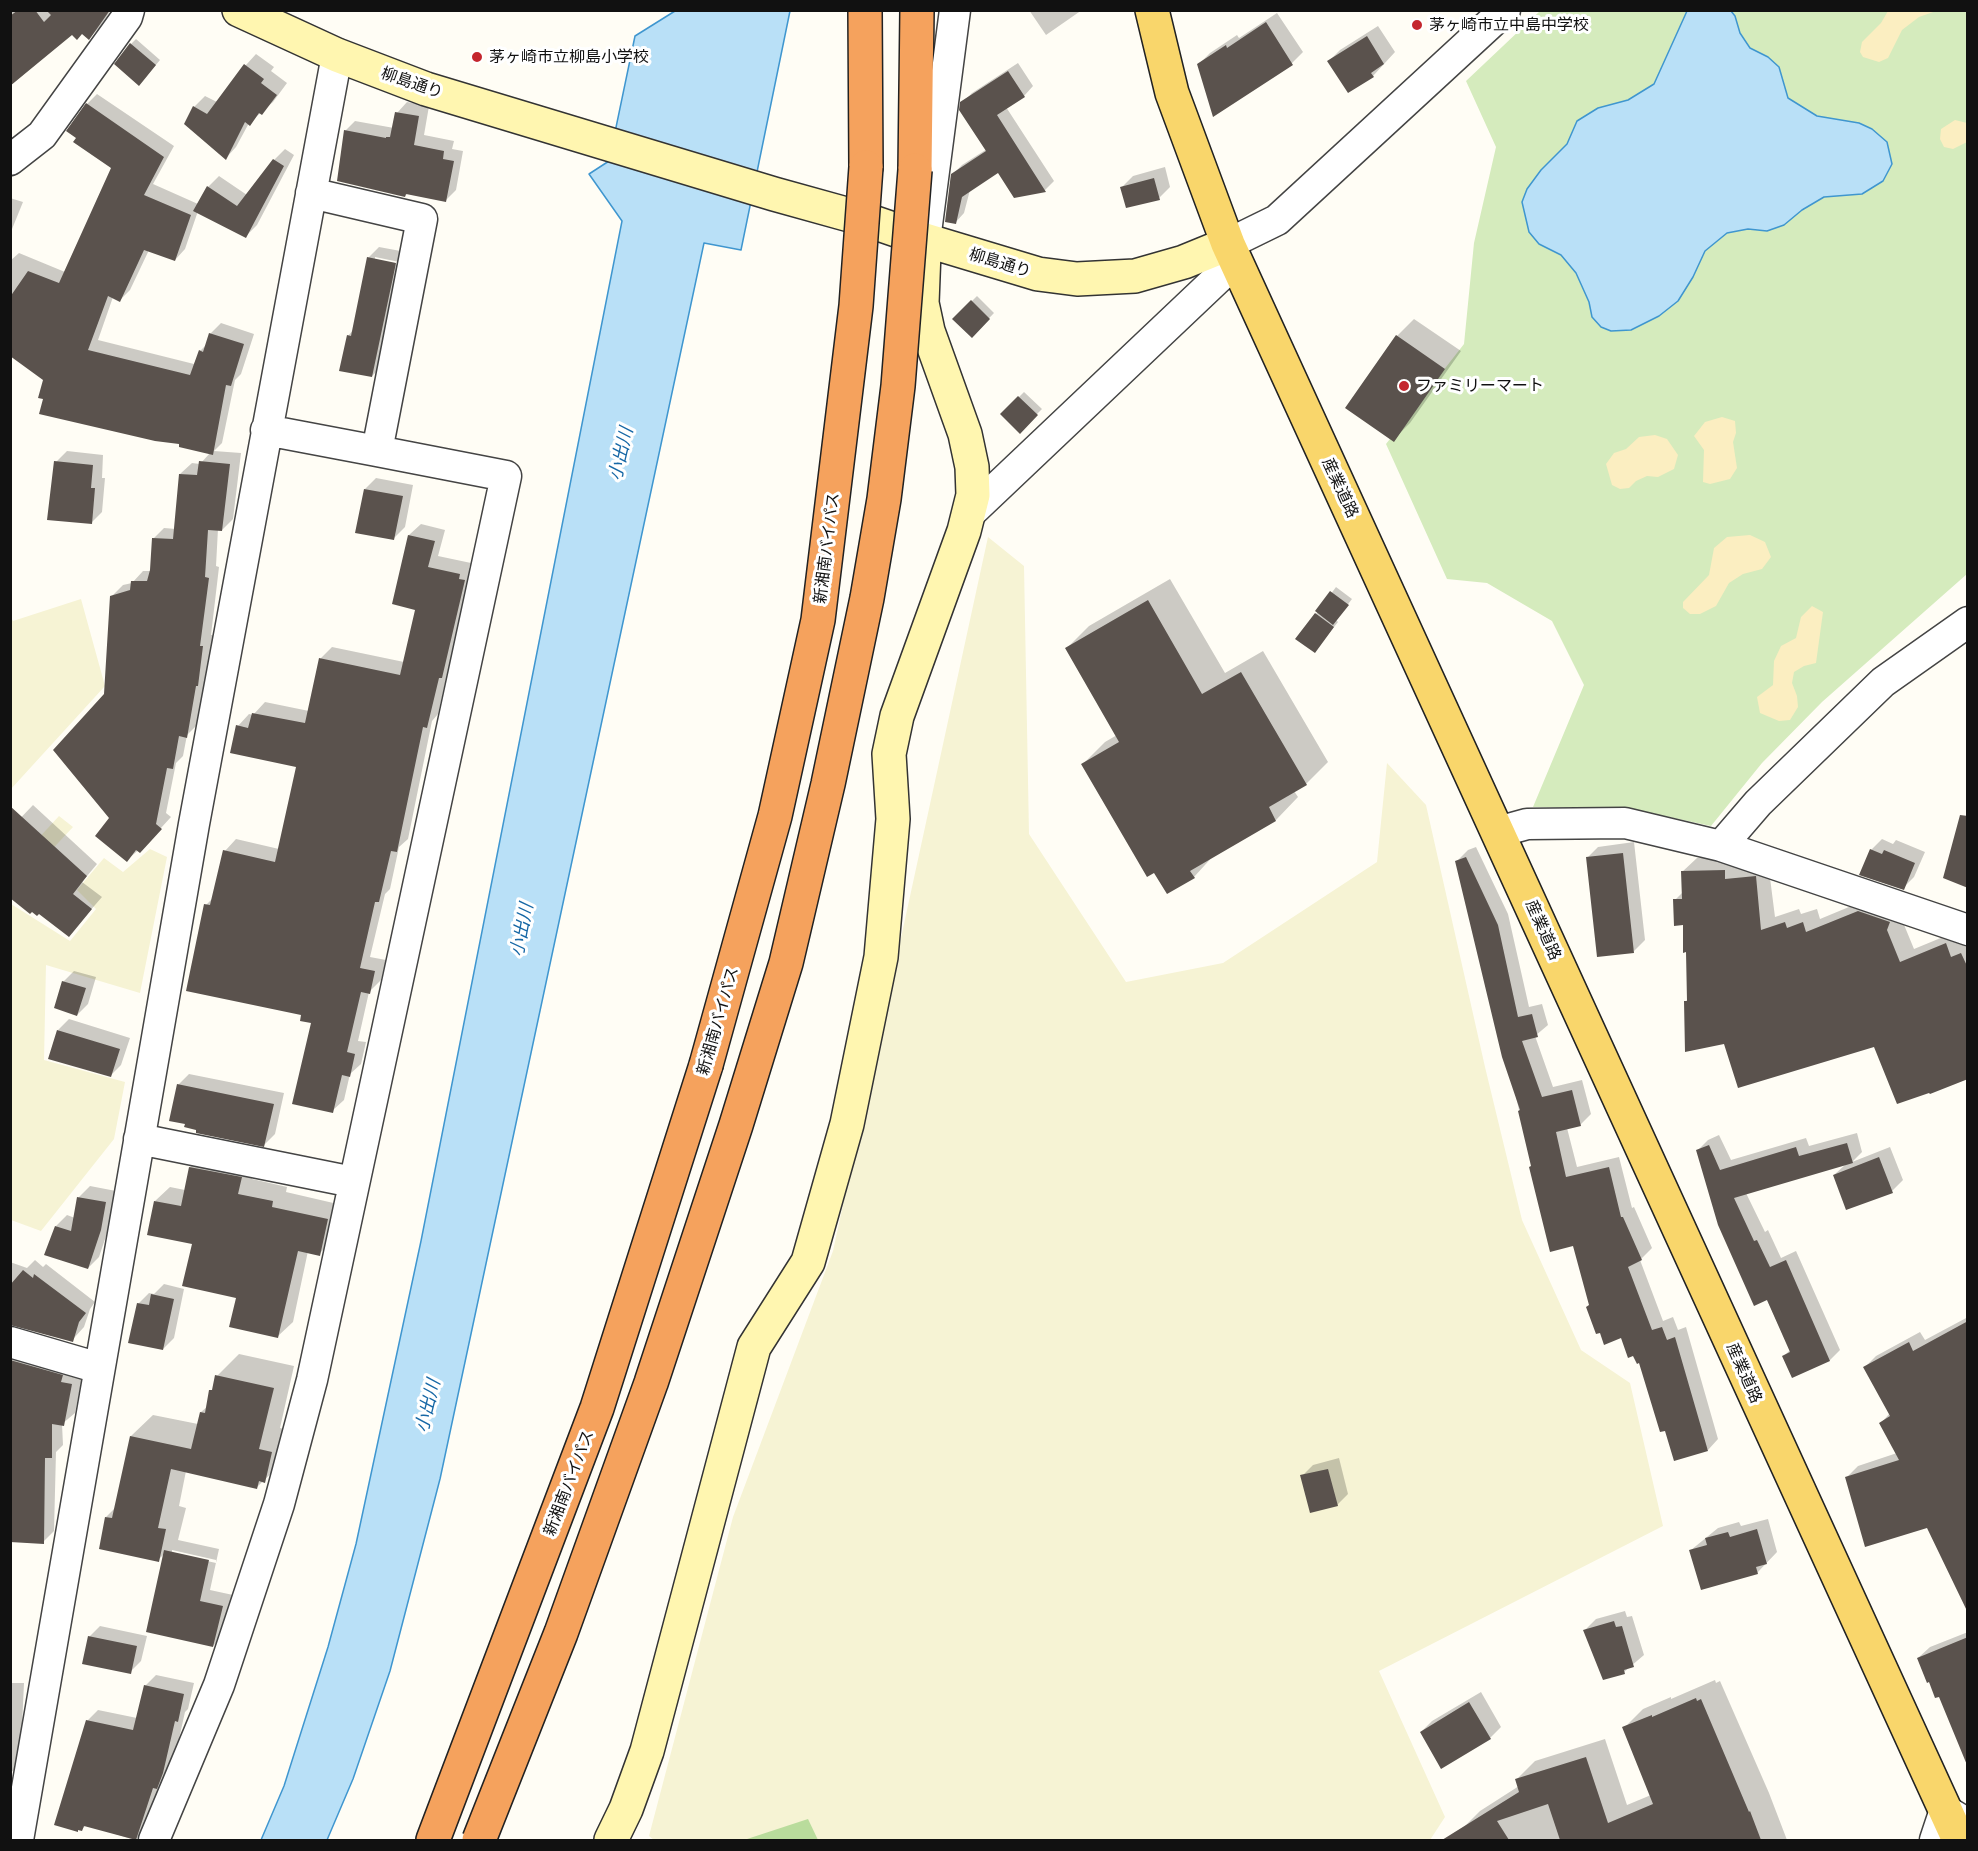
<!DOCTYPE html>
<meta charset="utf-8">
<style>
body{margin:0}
#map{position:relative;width:1978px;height:1851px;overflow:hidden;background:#fffdf5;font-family:"Playfair Display",serif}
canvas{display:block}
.frame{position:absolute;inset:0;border:12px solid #111;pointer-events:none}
</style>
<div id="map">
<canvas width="1978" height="1851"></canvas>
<div class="frame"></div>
</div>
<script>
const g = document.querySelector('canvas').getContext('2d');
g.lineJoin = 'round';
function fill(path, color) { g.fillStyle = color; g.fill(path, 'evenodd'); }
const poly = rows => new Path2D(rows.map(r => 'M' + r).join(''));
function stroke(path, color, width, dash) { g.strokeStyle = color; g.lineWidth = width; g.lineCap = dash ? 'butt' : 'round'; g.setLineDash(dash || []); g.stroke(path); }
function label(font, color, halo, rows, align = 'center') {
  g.font = font + ' "Playfair Display","Noto Sans JP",serif'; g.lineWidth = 6; g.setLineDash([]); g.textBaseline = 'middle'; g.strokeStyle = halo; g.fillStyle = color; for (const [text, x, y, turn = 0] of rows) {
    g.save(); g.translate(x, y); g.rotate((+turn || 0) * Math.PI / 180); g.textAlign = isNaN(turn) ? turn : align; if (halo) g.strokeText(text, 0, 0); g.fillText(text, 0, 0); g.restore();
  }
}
fill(poly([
 [988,537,1024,566,1029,834,1126,982,1223,963,1377,862,1387,763,1426,805,1485,1067,1522,1220,1581,1350,1630,1383,1663,1526,1379,1671,1445,1817,1430,1840,654,1840,649,1836,733,1517,833,1251],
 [81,599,105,686,11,789,10,615,13,621],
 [59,816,73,827,45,857,10,869],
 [150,849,167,857,140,993,46,965,44,1060,125,1082,114,1139,41,1231,11,1220,11,904,70,941,96,909,77,890,104,858,123,872]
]), '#f6f3d4');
fill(poly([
 [1540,11,1967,11,1967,574,1822,702,1762,763,1711,826,1632,809,1533,807,1584,685,1552,621,1487,583,1447,579,1386,444,1464,344,1474,243,1496,147,1466,81]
]), '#d5ebbd');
fill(poly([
 [808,1819,818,1840,744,1840]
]), '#b9dc9c');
fill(poly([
 [1888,11,1936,11,1919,17,1902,30,1888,58,1879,62,1863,57,1860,52,1862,42,1881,23],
 [1955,120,1967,123,1967,142,1953,149,1944,147,1940,139,1941,129],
 [1722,417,1735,421,1736,433,1733,442,1737,468,1730,479,1710,484,1703,482,1704,450,1694,436,1705,422],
 [1655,435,1667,439,1678,455,1674,469,1658,477,1647,476,1636,481,1629,488,1620,489,1612,485,1606,464,1614,453,1626,449,1639,437],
 [1750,535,1765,542,1771,557,1762,569,1743,574,1729,583,1716,606,1700,614,1690,614,1683,608,1683,602,1709,575,1714,548,1727,537],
 [1812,606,1823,612,1816,663,1804,666,1794,672,1792,683,1797,696,1798,707,1790,720,1779,721,1760,713,1757,697,1773,685,1774,661,1781,646,1796,638,1801,617]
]), '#fbeec1');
const water = poly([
 [675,11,790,11,741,250,704,243,440,1479,390,1671,353,1779,327,1840,261,1840,284,1786,328,1647,356,1544,421,1241,622,221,589,174,609,161,635,36,675,11],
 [1687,11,1731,11,1735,16,1740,33,1750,48,1768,57,1779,67,1788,98,1817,116,1859,123,1872,129,1887,142,1892,164,1883,181,1862,194,1824,197,1802,210,1784,225,1767,231,1748,229,1727,233,1705,251,1693,277,1678,301,1659,316,1631,330,1611,331,1601,327,1592,317,1589,302,1576,273,1561,255,1539,244,1529,232,1522,202,1527,189,1541,170,1567,144,1577,121,1598,108,1628,100,1654,84,1687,11]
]);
fill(water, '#b9e0f7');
stroke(water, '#3f96cf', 1.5);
fill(poly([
 [10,10,111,10,99,28,89,38,83,32,72,33,10,86],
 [1029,10,1082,10,1046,35],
 [1277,13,1303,52,1292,63,1214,115,1199,64,1210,53,1237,35,1239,38],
 [1378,26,1395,52,1373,76,1329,61,1340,50],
 [136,39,160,60,144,79,131,44],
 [256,54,274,67,271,71,287,83,273,102,249,123,236,147,226,158,194,107,205,96,217,102,246,65],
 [1018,63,1033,86,1024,96,1006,107,1054,181,1045,190,1014,196,998,171,970,190,964,213,955,223,952,175,962,165,987,149,962,103,972,93],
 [97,94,174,146,153,184,198,204,208,187,219,176,247,195,274,160,285,149,294,155,257,225,246,236,198,211,185,249,175,260,149,250,130,290,120,300,113,297,98,340,194,364,200,351,207,344,210,334,221,323,254,334,241,374,235,380,222,443,214,451,241,453,233,519,222,530,218,529,216,566,219,567,211,635,213,635,209,674,197,725,187,735,183,756,176,763,166,813,171,817,150,840,127,860,111,818,105,695,112,596,123,585,132,583,143,571,152,571,153,539,164,528,176,529,180,474,192,463,200,464,210,453,45,398,44,379,10,354,10,261,19,253,65,272,113,167,87,104],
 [407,102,429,106,424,135,454,141,452,149,463,151,456,190,446,200,408,193,405,196,345,131,355,121,394,128,397,113],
 [1165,167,1170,187,1159,198,1122,187,1133,176],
 [10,198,23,202,10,234],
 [379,247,406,252,383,365,372,376,348,336,354,329,368,258],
 [375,257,404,263,403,266,375,260],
 [977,296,994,313,972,336,954,319],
 [1414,319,1461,351,1410,423,1393,440,1397,336],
 [1024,392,1042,409,1020,431,1002,414],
 [67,451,103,455,102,478,105,478,102,512,91,523,56,462],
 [376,478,413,485,405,527,394,538,365,489],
 [421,524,445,530,438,556,471,563,469,568,475,569,453,665,448,670,438,714,432,721,408,839,399,847,390,889,385,894,370,957,386,960,381,980,369,992,358,1041,366,1042,361,1064,350,1074,344,1100,332,1111,313,1022,303,1014,206,905,214,897,225,851,236,839,279,849,297,766,238,726,249,714,253,715,265,702,309,711,321,658,332,647,404,662,416,609,409,535],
 [1170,579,1225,673,1263,651,1328,762,1306,784,1294,791,1298,797,1276,820,1215,854,1194,877,1083,764,1105,742,1117,735,1067,648,1089,626],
 [1336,587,1352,599,1336,620,1338,622,1315,651,1316,614],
 [33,805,97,864,82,882,102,897,69,935,10,829],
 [1882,839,1893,844,1896,840,1925,852,1914,877,1903,888,1871,850],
 [1634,842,1645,940,1634,951,1587,858,1598,847],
 [1476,847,1508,914,1529,1007,1542,1004,1548,1025,1535,1036,1553,1087,1582,1080,1591,1114,1580,1125,1567,1128,1577,1167,1619,1157,1632,1208,1634,1207,1652,1248,1640,1260,1663,1321,1673,1317,1678,1330,1686,1327,1718,1439,1708,1450,1622,1336,1591,1304,1574,1244,1551,1250,1514,1088,1457,861,1468,850],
 [1739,856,1768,862,1775,917,1799,909,1801,914,1817,909,1820,919,1873,897,1900,915,1914,949,1960,930,1968,943,1968,1077,1875,1045,1725,1042,1686,1001,1688,999,1688,951,1684,924,1675,900,1683,892,1682,872,1697,858],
 [74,971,96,977,88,1004,77,1015,63,982],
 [69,1019,130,1038,121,1065,110,1076,58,1030],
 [189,1074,284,1093,275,1134,264,1145,178,1085],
 [1857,1133,1862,1152,1852,1162,1890,1147,1903,1180,1892,1191,1834,1175,1846,1164,1746,1193,1765,1232,1768,1230,1781,1258,1796,1251,1840,1350,1830,1360,1784,1356,1790,1350,1698,1150,1708,1140,1719,1135,1731,1160,1806,1138,1809,1146],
 [205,1153,256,1163,252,1179,287,1187,286,1192,342,1205,334,1239,319,1254,308,1251,293,1322,278,1336,238,1296,193,1243,155,1201,170,1187,185,1190,190,1167],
 [90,1186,116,1191,112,1218,99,1257,88,1268,56,1226,67,1215,75,1218,79,1197],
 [35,1260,43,1267,46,1264,95,1302,90,1309,84,1327,74,1338,10,1317,10,1262,27,1268],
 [164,1284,184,1289,174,1338,163,1349,138,1304,149,1293,154,1294],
 [1968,1317,1968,1388,1928,1526,1847,1477,1858,1466,1897,1453,1881,1423,1890,1413,1865,1367,1876,1356,1920,1332,1925,1340],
 [10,1345,83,1373,75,1413,62,1424,63,1445,56,1452,54,1531,43,1542,10,1541],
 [239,1354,294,1366,280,1428,293,1431,286,1459,257,1487,186,1471,179,1506,186,1508,178,1540,219,1549,210,1590,233,1595,224,1635,213,1646,165,1553,158,1560,106,1517,116,1507,131,1436,153,1415,198,1424,201,1412,208,1406,217,1376],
 [172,1550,216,1560,216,1563,172,1553],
 [1339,1458,1348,1494,1337,1505,1302,1476,1313,1465],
 [1768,1519,1777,1552,1757,1573,1691,1550,1718,1528,1739,1522,1741,1526],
 [1625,1611,1627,1617,1632,1616,1644,1655,1624,1672,1585,1630,1596,1619],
 [100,1626,147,1636,141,1661,130,1672,89,1637],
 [1968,1632,1968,1756,1939,1695,1918,1658,1930,1647],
 [156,1675,194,1683,188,1709,185,1712,174,1761,168,1776,161,1782,146,1829,135,1840,86,1825,82,1829,87,1721,98,1710,137,1718,145,1686],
 [1715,1680,1716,1683,1720,1681,1769,1793,1787,1840,1717,1840,1726,1831,1713,1817,1683,1840,1468,1840,1461,1830,1480,1811,1519,1786,1516,1780,1535,1761,1605,1739,1627,1805,1651,1795,1624,1728,1643,1709,1671,1697,1671,1699],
 [10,1683,24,1683,21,1747,17,1751,14,1770,10,1773],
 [1481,1692,1501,1727,1490,1738,1421,1732,1432,1721]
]), '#0003');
fill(poly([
 [18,10,35,10,44,22,51,15,46,10,110,10,89,40,82,34,77,40,72,35,10,86,10,16],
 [1266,22,1293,65,1213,117,1197,64,1226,45,1227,48],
 [1367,36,1384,64,1371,73,1374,77,1348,93,1327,61],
 [130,43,156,65,139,86,114,64],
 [244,64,264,79,261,83,277,95,262,115,259,113,250,126,245,122,226,160,184,124,193,106,207,114],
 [1008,71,1025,97,997,115,1046,192,1014,198,998,173,962,197,956,224,945,222,951,174,986,151,959,110,960,102],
 [86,103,164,157,144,195,191,215,175,261,144,250,120,302,108,296,88,350,190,375,199,350,203,352,209,333,244,344,231,386,226,385,213,455,179,447,179,444,155,441,39,414,43,399,38,398,43,380,10,356,10,297,28,271,59,283,111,168,73,142,76,138,66,131],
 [395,112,419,116,414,145,444,151,443,159,454,161,446,202,406,194,405,197,337,181,344,130,386,138,386,137,390,137],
 [273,159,284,166,246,238,193,211,207,186,237,206],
 [1154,178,1160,200,1126,208,1120,187],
 [367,257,396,263,372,377,339,371,347,335,351,336],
 [971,300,990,319,972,338,952,319],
 [1396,335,1445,369,1394,442,1345,408],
 [1018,396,1038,415,1020,434,1000,414],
 [54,461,93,465,91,488,95,488,92,524,47,520],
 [199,461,230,464,222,531,208,530,205,577,209,578,200,646,203,646,198,686,196,686,187,738,179,736,173,769,167,768,156,824,162,829,140,853,136,850,127,862,95,836,109,818,53,750,104,694,110,596,130,590,131,581,147,581,150,570,152,538,173,539,179,474,197,475],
 [364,489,403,496,394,540,355,533],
 [408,535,435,541,428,567,460,574,459,579,465,580,442,678,439,678,427,728,423,727,397,852,391,851,379,902,375,902,360,968,375,971,370,994,361,992,347,1052,355,1054,350,1077,342,1075,333,1113,292,1104,311,1023,300,1021,301,1015,186,991,204,904,210,905,223,850,275,862,296,767,230,753,236,725,248,728,252,713,305,723,319,658,400,675,415,610,392,604],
 [1330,591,1349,605,1333,625,1315,611],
 [1148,600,1202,694,1241,672,1307,785,1269,807,1276,821,1190,871,1195,878,1167,894,1154,873,1147,877,1081,764,1119,742,1065,648],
 [1315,613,1334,627,1315,653,1295,639],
 [10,806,87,876,73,894,92,909,69,937,39,914,37,916,32,912,30,914,10,898],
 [1960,815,1968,816,1968,888,1943,878],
 [1870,849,1882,854,1884,850,1915,863,1904,890,1859,875],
 [1623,853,1634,953,1597,957,1586,857],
 [1466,857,1498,925,1518,1017,1532,1014,1538,1037,1522,1041,1542,1097,1572,1090,1581,1126,1556,1132,1566,1177,1609,1167,1621,1217,1623,1217,1642,1260,1628,1267,1652,1330,1662,1327,1667,1340,1675,1337,1708,1451,1674,1461,1665,1431,1660,1432,1639,1363,1637,1364,1633,1356,1628,1358,1621,1338,1604,1345,1600,1333,1596,1334,1586,1307,1589,1305,1573,1246,1550,1252,1529,1167,1531,1166,1518,1111,1520,1110,1502,1057,1455,861],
 [1725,870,1725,879,1756,876,1761,930,1785,922,1787,928,1803,922,1806,932,1858,911,1890,922,1887,930,1900,962,1946,943,1951,957,1961,953,1968,968,1968,1079,1930,1094,1929,1093,1897,1104,1874,1047,1738,1088,1724,1044,1685,1052,1684,1001,1687,1001,1686,952,1683,953,1683,925,1674,926,1673,899,1682,899,1681,871],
 [62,981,86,988,77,1016,54,1008],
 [57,1030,120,1049,111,1077,48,1059],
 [177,1084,274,1104,264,1147,196,1133,196,1130,184,1127,185,1124,169,1121],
 [1847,1143,1853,1163,1734,1198,1754,1241,1757,1240,1770,1267,1786,1260,1830,1361,1792,1378,1782,1356,1790,1352,1767,1300,1754,1306,1718,1225,1696,1150,1709,1145,1720,1170,1796,1147,1799,1156],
 [1879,1157,1893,1193,1846,1210,1833,1175],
 [189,1167,242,1177,238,1194,273,1201,272,1207,328,1219,320,1256,298,1251,278,1338,229,1327,236,1298,182,1286,192,1244,147,1235,154,1201,181,1206],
 [77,1197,106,1202,101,1230,88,1269,44,1255,55,1226,71,1231],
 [23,1270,33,1278,34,1274,86,1313,79,1322,73,1342,10,1325,10,1285],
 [151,1294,174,1299,163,1350,128,1343,137,1303,149,1305],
 [1968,1321,1968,1613,1927,1528,1865,1547,1845,1477,1899,1460,1879,1423,1890,1416,1863,1367,1909,1342,1913,1351],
 [10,1360,63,1375,61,1382,72,1384,64,1426,52,1424,52,1458,45,1458,44,1544,10,1542],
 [215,1375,274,1388,259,1449,272,1452,265,1483,259,1481,257,1489,171,1469,158,1528,166,1529,159,1562,99,1549,105,1517,112,1518,130,1436,191,1449,200,1412,205,1413,209,1390,212,1390],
 [1328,1469,1338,1506,1310,1513,1300,1475],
 [1757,1529,1767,1564,1756,1567,1758,1574,1701,1590,1689,1550,1707,1545,1705,1538,1728,1532,1730,1537],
 [164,1550,209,1560,200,1601,223,1606,213,1647,146,1632],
 [1614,1621,1616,1627,1622,1626,1634,1667,1624,1670,1625,1674,1603,1680,1583,1630],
 [88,1636,137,1646,131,1674,82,1664],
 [1968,1637,1968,1764,1967,1765,1939,1697,1935,1698,1929,1682,1927,1683,1917,1658],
 [144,1685,184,1694,178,1722,175,1721,163,1773,157,1789,153,1788,136,1840,84,1826,82,1831,78,1830,78,1832,54,1825,86,1720,133,1730],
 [1696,1698,1697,1701,1701,1699,1749,1812,1750,1811,1761,1840,1560,1840,1548,1804,1497,1821,1509,1840,1442,1840,1519,1792,1515,1779,1586,1757,1608,1823,1653,1804,1622,1727,1652,1715,1652,1717],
 [1469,1702,1491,1739,1441,1769,1420,1732]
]), '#5a524d');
const street = poly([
 [10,160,42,135,127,17,129,10],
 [925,240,955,10],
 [1228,244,1277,220,1505,10],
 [266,430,377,451],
 [968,515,1236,261],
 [1498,832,1527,824,1625,823,1721,846,1758,803,1883,682,1968,622],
 [1721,846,1968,930],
 [139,1139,353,1182],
 [10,1342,99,1368],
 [18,1840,194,824,337,55],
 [154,1840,219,1685,279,1504,312,1380,506,476,377,451,422,219,311,193],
 [1935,1840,1945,1810,1958,1818]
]);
const secondary = poly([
 [239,10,337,55,426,89,774,194,864,219,925,240,1038,274,1077,279,1135,276,1184,262,1228,244],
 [611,1840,626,1809,647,1751,754,1347,808,1262,847,1124,881,957,893,819,889,754,897,716,964,531,973,495,972,467,965,434,928,331,922,303,924,251]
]);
const primary = poly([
 [1152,10,1172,93,1228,244,1959,1840]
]);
const highway = poly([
 [865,10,866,167],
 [915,170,917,10],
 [433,1840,597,1408,706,1065]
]);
stroke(street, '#444', 33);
stroke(secondary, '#333', 36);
stroke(primary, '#222', 36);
stroke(highway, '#222', 36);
stroke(street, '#fff', 30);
stroke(secondary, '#fff6b0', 33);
stroke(primary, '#f9d66b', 33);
stroke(highway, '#f5a25d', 33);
const highwayBridge = poly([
 [706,1065,775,816,818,620,856,306,866,167],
 [479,1840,561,1633,651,1383,736,1125,786,963,828,784,867,598,884,499,898,386,915,170]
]);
stroke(highwayBridge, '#222', 36, []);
stroke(highwayBridge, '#f5a25d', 33);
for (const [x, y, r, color] of [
 [1417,25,6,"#c4262e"],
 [477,57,6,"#c4262e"],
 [1404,386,6,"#c4262e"]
]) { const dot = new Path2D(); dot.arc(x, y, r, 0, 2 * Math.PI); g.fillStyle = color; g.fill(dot); stroke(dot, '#fff', 2); }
label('16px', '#111', '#fff', [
 ["茅ヶ崎市立中島中学校",1429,25],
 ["茅ヶ崎市立柳島小学校",489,57],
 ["ファミリーマート",1416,386]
], 'left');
label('16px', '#111', '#fff', [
 ["柳島通り",412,83,19],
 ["柳島通り",1000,263,17],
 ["産業道路",1340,488,65],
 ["新湘南バイパス",827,548,-83],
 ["産業道路",1543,930,66],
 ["新湘南バイパス",718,1021,-74],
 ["産業道路",1744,1373,66],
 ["新湘南バイパス",569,1483,-69]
]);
label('italic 18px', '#1768a6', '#fff', [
 ["小出川",621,454,-77],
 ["小出川",522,930,-79],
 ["小出川",428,1406,-76]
]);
</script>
